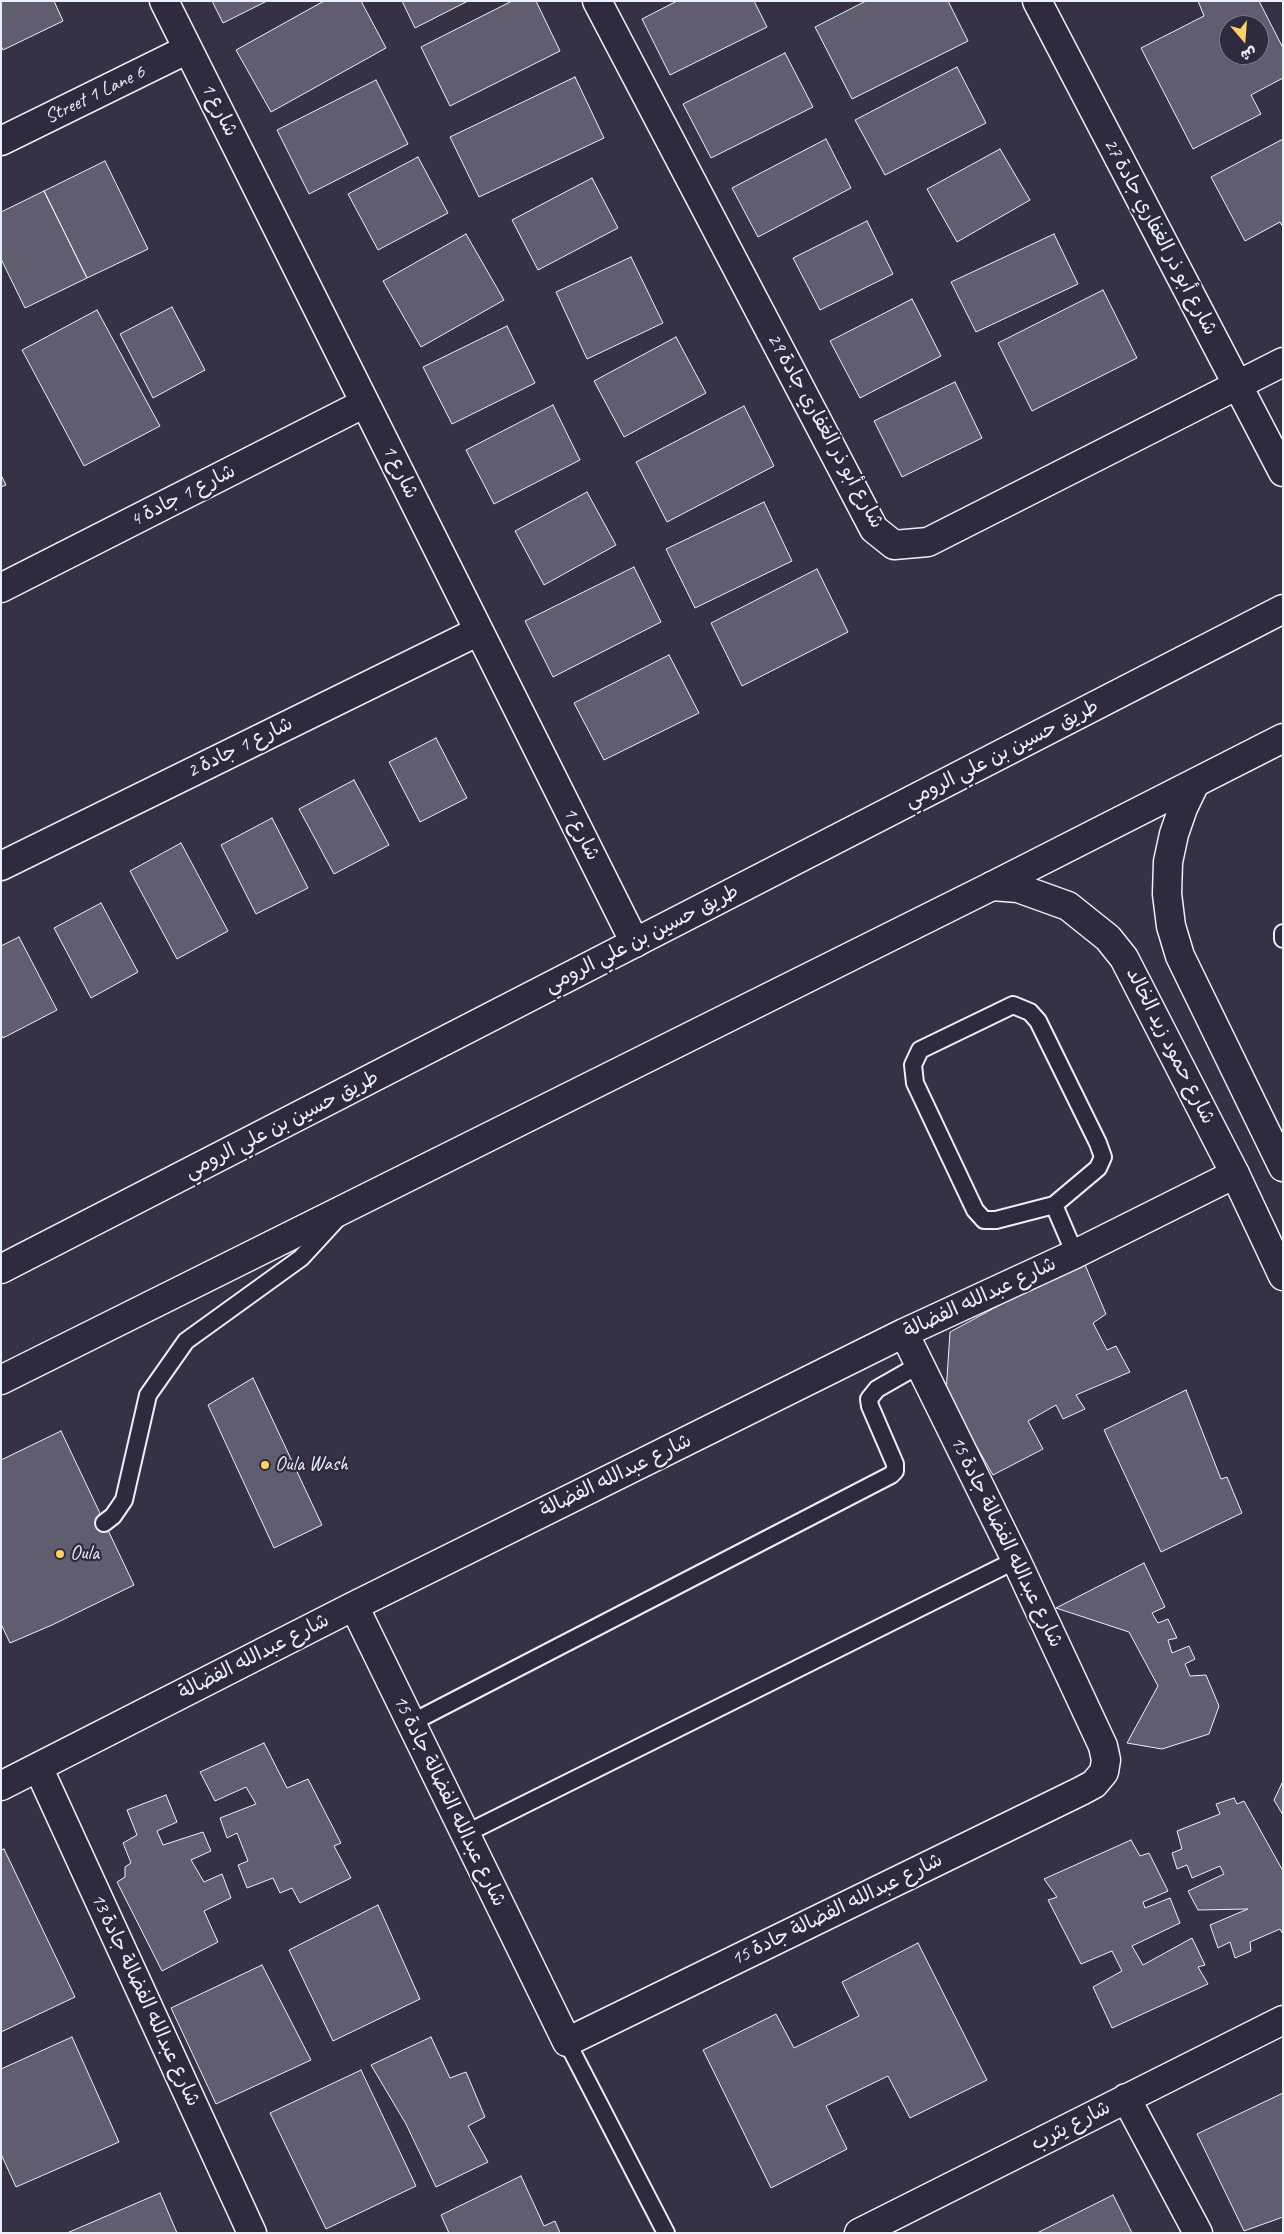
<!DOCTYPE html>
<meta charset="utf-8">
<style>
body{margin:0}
#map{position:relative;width:1284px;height:2234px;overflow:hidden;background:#363244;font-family:Caveat,"Playpen Sans Arabic",sans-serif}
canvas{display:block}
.frame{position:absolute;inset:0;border:2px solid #e8f1f8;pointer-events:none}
.north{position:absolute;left:1219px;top:15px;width:50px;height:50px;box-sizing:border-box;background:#2f2a3d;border:1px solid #797a88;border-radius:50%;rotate:162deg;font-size:14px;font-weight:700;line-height:20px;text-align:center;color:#e8f1f8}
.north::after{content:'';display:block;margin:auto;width:18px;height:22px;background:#ffd166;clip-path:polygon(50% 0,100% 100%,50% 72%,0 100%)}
</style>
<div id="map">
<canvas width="1284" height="2234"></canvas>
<div class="frame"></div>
<div class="north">ش</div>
</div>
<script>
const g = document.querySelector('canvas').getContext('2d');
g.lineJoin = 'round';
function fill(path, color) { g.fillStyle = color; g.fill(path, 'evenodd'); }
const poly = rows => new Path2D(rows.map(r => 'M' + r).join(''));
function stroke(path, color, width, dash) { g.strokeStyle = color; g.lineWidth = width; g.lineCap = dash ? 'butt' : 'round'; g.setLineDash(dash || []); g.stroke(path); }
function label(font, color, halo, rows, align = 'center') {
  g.font = font + ' Caveat,"Playpen Sans Arabic",sans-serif'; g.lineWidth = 4.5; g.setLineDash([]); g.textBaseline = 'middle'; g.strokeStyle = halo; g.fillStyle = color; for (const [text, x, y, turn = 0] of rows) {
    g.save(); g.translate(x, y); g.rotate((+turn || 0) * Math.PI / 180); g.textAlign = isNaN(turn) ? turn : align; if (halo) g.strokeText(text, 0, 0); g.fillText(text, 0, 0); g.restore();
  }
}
const building = poly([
 [1,1,54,1,63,21,3,50,1,46,1,1],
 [212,1,267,1,223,23,212,1],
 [324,1,361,1,386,48,271,112,236,50,324,1],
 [402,1,468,1,415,28,402,1],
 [512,1,536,1,560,51,450,106,421,47,512,1],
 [677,1,754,1,767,27,670,75,642,19,677,1],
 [866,1,948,1,968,41,852,99,815,27,866,1],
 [1259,1,1283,48,1283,78,1251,95,1261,114,1193,149,1141,48,1204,16,1198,1,1259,1],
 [1229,25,1259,25,1259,55,1229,55,1229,25],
 [785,53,813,107,711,158,683,104,785,53],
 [957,67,986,123,885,175,855,120,957,67],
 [575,77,604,138,479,197,450,137,575,77],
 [376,80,408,144,309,194,277,130,376,80],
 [826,139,851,188,758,237,732,188,826,139],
 [1283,139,1283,227,1280,222,1245,241,1211,177,1283,139],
 [1000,149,1030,200,957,242,927,189,1000,149],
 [418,157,448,213,378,250,348,194,418,157],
 [105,161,148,249,87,278,44,191,105,161],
 [592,178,618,228,538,270,512,220,592,178],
 [44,191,87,278,25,308,1,259,1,212,44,191],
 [867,221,893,274,820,310,793,258,867,221],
 [466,234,504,300,421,347,383,281,466,234],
 [1054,234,1078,284,976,332,951,282,1054,234],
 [631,257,663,323,587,359,556,292,631,257],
 [1103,290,1137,358,1032,411,998,343,1103,290],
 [912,299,941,356,860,398,830,341,912,299],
 [172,307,205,370,153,398,120,334,172,307],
 [97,310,160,426,84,466,22,350,97,310],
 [507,326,535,383,452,424,423,367,507,326],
 [676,337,706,393,624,437,594,381,676,337],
 [955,382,982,438,902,477,874,421,955,382],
 [553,405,580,460,494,504,466,450,553,405],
 [744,406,774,466,667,522,636,462,744,406],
 [1,475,6,485,1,487,1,475],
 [587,492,616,545,544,585,515,531,587,492],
 [764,502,792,561,695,608,666,549,764,502],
 [634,567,661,622,553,677,525,621,634,567],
 [817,569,848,632,742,686,711,623,817,569],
 [669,655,699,713,604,760,574,703,669,655],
 [436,738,467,798,420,822,389,762,436,738],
 [354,780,389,845,334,874,299,809,354,780],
 [272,818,308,888,256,914,221,845,272,818],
 [181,843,228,931,177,959,130,871,181,843],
 [101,903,138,972,91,998,54,928,101,903],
 [19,937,57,1010,3,1038,1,1034,1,946,19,937],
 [1083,1260,1106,1314,1093,1323,1107,1350,1116,1346,1130,1372,1076,1395,1085,1409,1063,1419,1056,1405,1028,1421,1043,1449,993,1475,946,1393,950,1332,1083,1260],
 [253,1378,322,1525,274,1548,208,1405,253,1378],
 [1186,1390,1221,1479,1227,1477,1242,1513,1161,1552,1104,1430,1186,1390],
 [61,1431,134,1585,52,1625,10,1643,1,1624,1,1460,61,1431],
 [1144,1563,1165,1607,1152,1613,1158,1623,1168,1619,1177,1638,1168,1640,1172,1653,1189,1646,1195,1659,1185,1664,1190,1676,1206,1675,1219,1706,1209,1734,1162,1749,1127,1743,1158,1686,1129,1632,1056,1608,1144,1563],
 [264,1743,287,1788,308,1779,341,1843,334,1846,351,1878,300,1903,292,1888,280,1893,273,1878,247,1888,238,1865,248,1861,237,1833,227,1838,220,1818,256,1804,246,1787,215,1801,200,1772,264,1743],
 [1283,1781,1283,1815,1274,1800,1283,1781],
 [166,1795,177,1822,157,1831,163,1845,203,1832,211,1851,191,1860,204,1882,222,1874,231,1898,204,1911,218,1942,162,1971,117,1882,125,1877,125,1867,131,1863,123,1843,137,1835,127,1810,166,1795],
 [1234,1798,1237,1804,1244,1801,1283,1871,1283,1934,1280,1929,1250,1942,1251,1951,1235,1958,1230,1942,1218,1948,1210,1925,1248,1909,1198,1910,1188,1891,1224,1874,1220,1866,1192,1878,1187,1865,1177,1869,1172,1853,1182,1849,1177,1831,1220,1814,1216,1804,1234,1798],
 [1131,1840,1140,1856,1149,1853,1168,1891,1143,1902,1145,1908,1170,1898,1180,1923,1132,1946,1143,1965,1192,1938,1205,1965,1198,1967,1208,1984,1112,2028,1093,1987,1122,1971,1112,1951,1081,1964,1048,1900,1057,1897,1044,1879,1131,1840],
 [4,1849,75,1997,1,2032,1,1850,4,1849],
 [378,1905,420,1999,333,2041,289,1950,378,1905],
 [918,1943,987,2080,910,2118,888,2076,826,2106,847,2149,771,2188,703,2050,776,2014,794,2048,859,2016,842,1982,918,1943],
 [262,1965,311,2060,216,2104,171,2008,262,1965],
 [72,2037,119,2142,16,2187,1,2154,1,2069,72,2037],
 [431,2037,450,2078,466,2072,485,2117,468,2126,488,2162,436,2187,406,2124,371,2065,431,2037],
 [361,2070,416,2186,326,2229,270,2113,361,2070],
 [1283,2093,1283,2217,1244,2231,1197,2134,1283,2093],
 [521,2176,544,2226,555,2221,560,2233,449,2233,441,2215,521,2176],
 [160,2193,177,2233,67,2233,160,2193],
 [1113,2195,1132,2233,1037,2233,1113,2195]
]);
fill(building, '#605e6e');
stroke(building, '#e8f1f8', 1);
const service = poly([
 [1283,933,1283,939],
 [1054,1205,1098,1168,1103,1157,1098,1143,1038,1021,1030,1012,1013,1005,920,1050,913,1065,915,1083,975,1210,984,1220,996,1220,1054,1205,1075,1254],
 [104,1523,113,1516,124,1500,148,1395,186,1341,301,1258,336,1220],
 [411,1723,891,1475,895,1471,895,1464,870,1406,869,1399,877,1389,919,1365],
 [465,1834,1016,1560],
 [567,2042,666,2233]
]);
const minor = poly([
 [164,1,635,943],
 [597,1,874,529,894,545,928,542,1283,362],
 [1037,1,1283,472],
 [1,141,188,49],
 [1,588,365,403],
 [1,866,479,631],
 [354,1606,567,2042,1081,1791,1094,1784,1104,1772,1106,1760,1103,1746,1016,1560,904,1333],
 [38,1767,252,2233],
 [1,1786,354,1606,904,1333,1075,1254,1235,1174],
 [1126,2098,1198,2233],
 [859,2233,1283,2020]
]);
const secondary = poly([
 [1195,783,1183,808,1174,834,1168,862,1167,894,1171,926,1180,956,1283,1167],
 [992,886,1018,888,1068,906,1108,938,1124,958,1235,1174,1283,1276]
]);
const trunk = poly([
 [1,1269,1283,609],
 [1,1380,992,886,1283,738]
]);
stroke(service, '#e8f1f8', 20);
stroke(minor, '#e8f1f8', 31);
stroke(secondary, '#e8f1f8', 31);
stroke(trunk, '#e8f1f8', 31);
stroke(service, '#2f2a3d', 16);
stroke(minor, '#2f2a3d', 28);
stroke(secondary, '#2f2a3d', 28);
stroke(trunk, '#2f2a3d', 28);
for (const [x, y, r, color] of [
 [265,1465,5,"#ffd166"],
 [60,1554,5,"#ffd166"]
]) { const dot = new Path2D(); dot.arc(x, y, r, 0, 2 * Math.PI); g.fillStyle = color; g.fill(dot); stroke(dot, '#2f2a3d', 2); }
label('20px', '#e8f1f8', '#2f2a3d', [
 ["Street 1 Lane 6",95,95,-26],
 ["شارع 1",219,110,63],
 ["شارع أبو ذر الغفاري جادة 27",1160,237,62],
 ["شارع أبو ذر الغفاري جادة 29",825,431,61],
 ["شارع 1",400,472,64],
 ["شارع 1 جادة 4",183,496,-27],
 ["شارع 1 جادة 2",240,748,-26],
 ["طريق حسين بن علي الرومي",1002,754,-27],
 ["شارع 1",581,834,63],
 ["طريق حسين بن علي الرومي",642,939,-27],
 ["شارع حمود زيد الخالد",1170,1046,63],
 ["طريق حسين بن علي الرومي",282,1125,-27],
 ["شارع عبدالله الفضالة",980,1298,-25],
 ["شارع عبدالله الفضالة",616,1476,-26],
 ["شارع عبدالله الفضالة جادة 15",1006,1542,64],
 ["شارع عبدالله الفضالة",254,1657,-27],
 ["شارع عبدالله الفضالة جادة 15",449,1801,64],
 ["شارع عبدالله الفضالة جادة 15",837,1910,-26],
 ["شارع عبدالله الفضالة جادة 13",145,2000,65],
 ["شارع يثرب",1071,2126,-27]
]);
label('20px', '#e8f1f8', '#2f2a3d', [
 ["Oula Wash",275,1465],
 ["Oula",70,1554]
], 'left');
</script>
